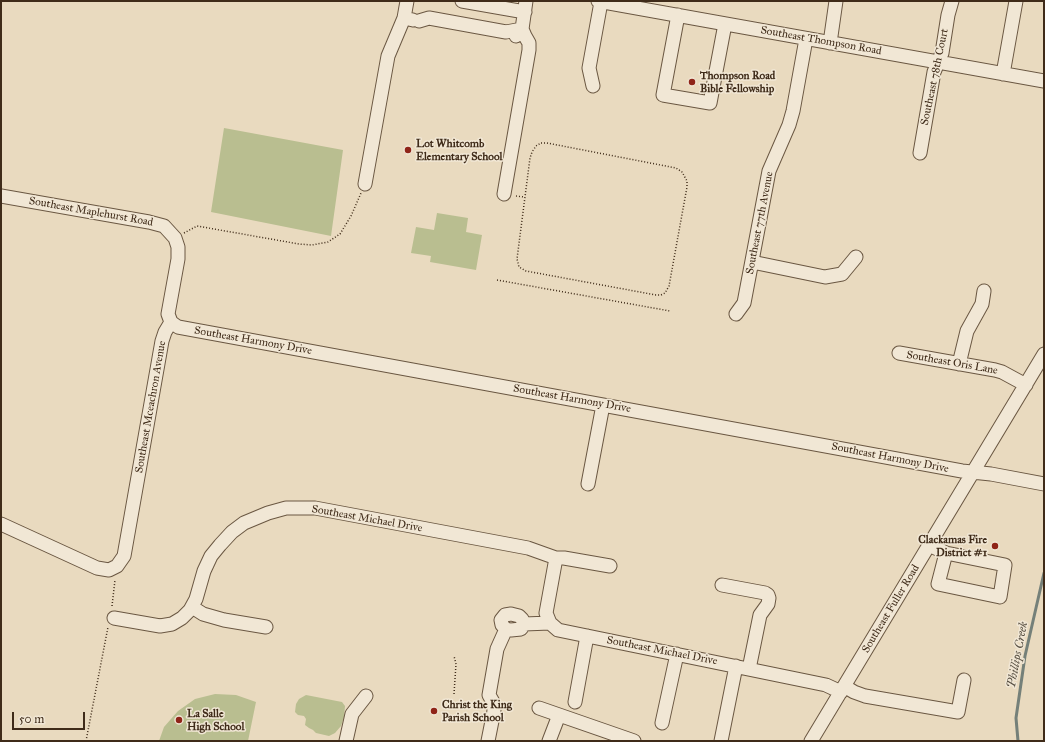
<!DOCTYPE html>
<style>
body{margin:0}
#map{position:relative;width:1045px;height:742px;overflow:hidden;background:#e9dabf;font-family:"IM FELL Great Primer",serif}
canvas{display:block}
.frame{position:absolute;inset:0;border:2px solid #3f2b19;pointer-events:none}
.scale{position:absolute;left:12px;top:712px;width:73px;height:18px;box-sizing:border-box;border:2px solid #3f2b19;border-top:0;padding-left:5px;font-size:12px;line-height:14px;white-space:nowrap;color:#3f2b19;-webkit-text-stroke:3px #f1e7d5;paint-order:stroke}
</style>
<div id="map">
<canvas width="1045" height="742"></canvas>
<div class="frame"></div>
<div class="scale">50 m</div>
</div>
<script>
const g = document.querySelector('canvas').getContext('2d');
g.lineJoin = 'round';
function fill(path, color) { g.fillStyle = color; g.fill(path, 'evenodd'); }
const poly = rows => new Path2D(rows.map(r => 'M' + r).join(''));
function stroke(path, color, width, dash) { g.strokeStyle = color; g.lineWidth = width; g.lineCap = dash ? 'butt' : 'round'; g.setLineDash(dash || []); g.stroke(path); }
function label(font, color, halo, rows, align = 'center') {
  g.font = font + ' "IM FELL Great Primer",serif'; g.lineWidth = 3; g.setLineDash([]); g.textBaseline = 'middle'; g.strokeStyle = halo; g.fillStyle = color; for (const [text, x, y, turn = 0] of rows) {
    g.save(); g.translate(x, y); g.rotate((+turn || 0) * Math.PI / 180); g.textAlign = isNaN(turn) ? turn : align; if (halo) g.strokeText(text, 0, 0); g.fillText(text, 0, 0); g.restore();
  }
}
fill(poly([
 [224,128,343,150,331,236,211,212],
 [437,213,468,218,466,232,482,235,476,270,430,262,431,256,411,253,416,227,434,230],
 [215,694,236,695,256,702,248,741,159,741,164,727,178,711,195,699],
 [306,695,342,702,345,706,344,717,341,726,335,733,329,736,316,733,313,730,309,728,305,725,306,719,304,716,298,715,295,712,296,704,299,699]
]), '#b9be90');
stroke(poly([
 [1018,741,1016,718,1025,656,1044,573]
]), '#758079', 3);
const minor = poly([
 [407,1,404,18,413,20],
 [462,1,525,12],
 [598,1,1044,81],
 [678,15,663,95,710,103,725,24],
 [419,21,429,18,506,32,522,29,525,36,529,43,529,50,504,194],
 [516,36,522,29,526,1],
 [830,43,836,1],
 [1003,74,1016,1],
 [593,86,589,68,601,2],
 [920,153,934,72,942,53,948,15,952,1],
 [365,184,388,56,404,18],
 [1,196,149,222,164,226,175,238,178,247,178,259,168,314,171,322,178,327,962,471,991,474,1044,484],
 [752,262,825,277,842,274,856,257],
 [736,314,744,303,769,171,789,125,793,111,806,39],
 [899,353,995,370,1002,372,1026,385],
 [959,364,967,331,982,304,984,291],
 [588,484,603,405],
 [1,524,97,568,109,570,117,566,124,556,162,341,165,332,171,322],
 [929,545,946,553,1005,565,1000,597,938,584,946,553],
 [556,558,546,613,550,623,558,630,826,685,841,692],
 [722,585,765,593,768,595,769,598,768,604,760,615,749,669],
 [192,607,203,614,224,620,266,627],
 [511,614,519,616,522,619,524,624,521,629,511,630,506,629,502,625,501,620,505,615,511,614],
 [114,618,160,626,172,624,182,618,190,610,196,599,204,571,211,556,220,545,232,532,244,523,268,513,286,508,315,508,528,548,556,558,564,558,610,566],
 [524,624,550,623],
 [844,686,854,692,865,696,958,712,964,680],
 [575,702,587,636],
 [539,708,634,741],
 [662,723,677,654],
 [346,741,352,714,366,696],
 [488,741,494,711,493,702,489,695,497,649,506,629],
 [549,741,559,715],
 [721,741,736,666],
 [811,741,1044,354]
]);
stroke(minor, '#6a5742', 15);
stroke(poly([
 [541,143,547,143,676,168,682,172,687,181,687,187,669,286,665,293,661,295,656,295,526,271,519,267,517,259,530,158,532,152,536,146,541,143],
 [516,196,524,197],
 [184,233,197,226,299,244,312,245,328,242,340,234,351,216,361,193],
 [497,280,670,311],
 [112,606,115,580],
 [454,694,456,664,454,656],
 [86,741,108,627]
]), '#3f2b19', 1.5, [1, 2]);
stroke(minor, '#f1e7d5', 13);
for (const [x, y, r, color] of [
 [692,82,4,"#8f2418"],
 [408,150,4,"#8f2418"],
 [995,546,4,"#8f2418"],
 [434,711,4,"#8f2418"],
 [179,720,4,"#8f2418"]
]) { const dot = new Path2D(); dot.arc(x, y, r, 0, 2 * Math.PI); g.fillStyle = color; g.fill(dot); stroke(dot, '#f1e7d5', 1.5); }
label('11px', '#3f2b19', '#f1e7d5', [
 ["Southeast Thompson Road",821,41,10],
 ["Southeast 78th Court",935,77,-78],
 ["Southeast Maplehurst Road",91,212,10],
 ["Southeast 77th Avenue",760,223,-79],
 ["Southeast Harmony Drive",253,341,10],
 ["Southeast Oris Lane",952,363,10],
 ["Southeast Harmony Drive",572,399,10],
 ["Southeast Mceachron Avenue",151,407,-80],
 ["Southeast Harmony Drive",890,458,11],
 ["Southeast Michael Drive",367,519,10],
 ["Southeast Fuller Road",891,609,-59],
 ["Southeast Michael Drive",662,651,11]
]);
label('bold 11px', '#3f2b19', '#f1e7d5', [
 ["Thompson Road",700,76],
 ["Bible Fellowship",700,89],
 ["Lot Whitcomb",416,144],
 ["Elementary School",416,157],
 ["Clackamas Fire",987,540,"right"],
 ["District #1",987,553,"right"],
 ["Christ the King",442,705],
 ["Parish School",442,718],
 ["La Salle",187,714],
 ["High School",187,727]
], 'left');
label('italic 12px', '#564e41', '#f1e7d5', [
 ["Phillips Creek",1018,655,-79]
]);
</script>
